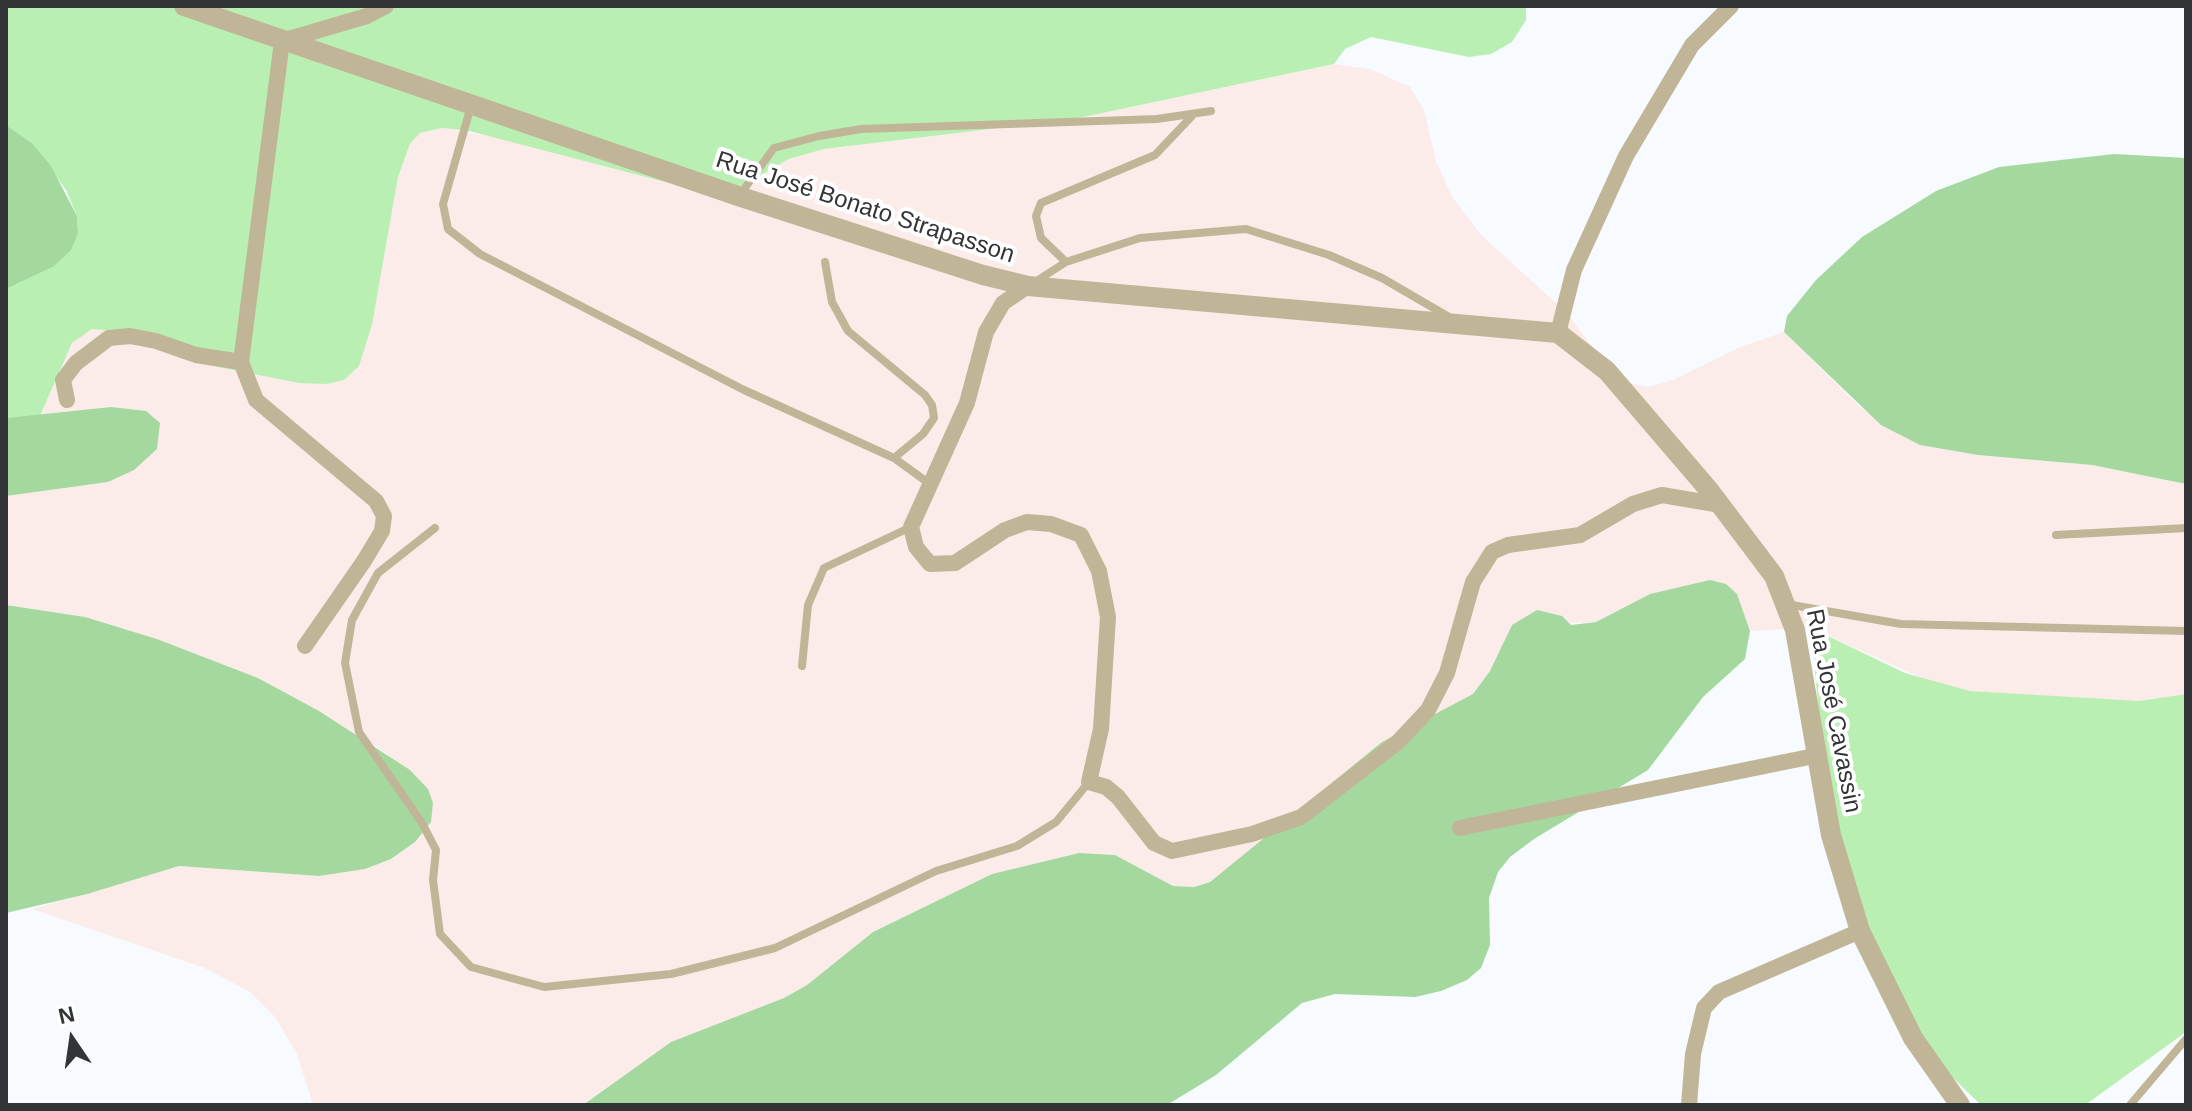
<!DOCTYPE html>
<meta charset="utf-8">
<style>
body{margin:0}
#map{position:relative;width:2192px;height:1111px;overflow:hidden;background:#f7fafe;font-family:Arial,sans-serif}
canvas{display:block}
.frame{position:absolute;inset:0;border:8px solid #333437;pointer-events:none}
.north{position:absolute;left:32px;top:999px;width:80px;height:80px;-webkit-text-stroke:6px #fff;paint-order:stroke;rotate:347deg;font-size:22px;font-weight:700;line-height:32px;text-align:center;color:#333437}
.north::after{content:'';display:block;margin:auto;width:28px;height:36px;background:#333437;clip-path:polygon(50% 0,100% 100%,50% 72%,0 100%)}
</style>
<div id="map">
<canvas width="2192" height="1111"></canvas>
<div class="frame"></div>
<div class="north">N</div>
</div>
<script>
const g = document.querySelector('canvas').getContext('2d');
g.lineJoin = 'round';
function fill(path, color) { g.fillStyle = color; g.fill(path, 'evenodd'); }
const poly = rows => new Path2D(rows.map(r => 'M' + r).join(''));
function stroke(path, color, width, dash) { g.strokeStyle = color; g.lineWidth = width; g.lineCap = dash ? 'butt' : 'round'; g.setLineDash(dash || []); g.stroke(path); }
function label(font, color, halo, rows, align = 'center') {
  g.font = font + ' Arial,sans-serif'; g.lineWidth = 8; g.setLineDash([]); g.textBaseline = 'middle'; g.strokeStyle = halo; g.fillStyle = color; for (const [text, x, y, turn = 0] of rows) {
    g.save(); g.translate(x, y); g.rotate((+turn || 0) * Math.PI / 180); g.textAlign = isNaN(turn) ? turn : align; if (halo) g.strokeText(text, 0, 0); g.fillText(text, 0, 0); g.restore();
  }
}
fill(poly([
 [1334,64,1370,69,1410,87,1424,110,1436,162,1453,198,1481,235,1568,314,1603,362,1623,381,1647,387,1673,380,1738,348,1784,332,1859,406,1920,445,1978,455,2092,465,2186,484,2186,694,2139,701,2101,700,1970,691,1933,683,1811,628,1750,631,1737,594,1650,594,1596,622,1512,625,1490,671,1473,694,1455,707,1406,728,1210,882,1194,887,1173,886,1115,855,1079,853,992,874,873,932,807,985,784,998,671,1042,583,1105,313,1105,297,1054,275,1017,250,992,205,968,32,909,179,866,319,876,391,859,415,842,431,822,385,752,258,678,157,639,85,617,6,605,6,496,108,482,111,407,40,416,72,343,92,329,111,331,182,358,327,384,344,380,359,366,372,325,398,177,410,144,420,133,442,128,499,138,669,183,720,190,744,185,789,159,824,149,1074,119]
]), '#fcece9');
fill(poly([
 [6,6,1526,6,1526,20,1512,42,1491,54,1469,57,1371,37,1345,49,1334,64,1074,119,824,149,789,159,744,185,720,190,669,183,469,131,442,128,420,133,410,144,398,177,372,325,359,366,344,380,327,384,299,383,218,367,182,358,111,331,92,329,72,343,40,416,6,418,6,289,53,267,78,233,77,216,66,190,32,143,6,125],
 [1811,628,1905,673,1970,691,2139,701,2186,694,2186,1032,2085,1105,1981,1105,1946,1071,1923,1043,1866,941,1824,770]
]), '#baefb4');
fill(poly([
 [6,125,32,143,51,166,77,216,78,233,71,250,53,267,6,289],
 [2114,154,2186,158,2186,484,2092,465,1978,455,1920,445,1881,425,1784,332,1787,316,1816,280,1862,237,1936,191,1999,167],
 [111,407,146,411,160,423,157,449,134,470,108,482,6,496,6,418],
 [1710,580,1726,584,1737,594,1750,631,1745,659,1703,697,1648,770,1534,839,1510,857,1498,872,1489,898,1490,945,1481,968,1467,980,1441,991,1415,997,1335,994,1302,1003,1216,1075,1167,1105,583,1105,671,1042,784,998,807,985,873,932,992,874,1079,853,1115,855,1173,886,1194,887,1210,882,1382,742,1473,694,1490,671,1512,625,1537,610,1562,616,1571,625,1596,622,1650,594],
 [6,605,85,617,157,639,258,678,319,711,410,770,428,789,433,803,431,822,415,842,391,859,365,869,319,876,179,866,87,894,6,913]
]), '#a4d89e');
stroke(poly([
 [471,106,443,204,448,229,480,254,744,390,894,458,930,484],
 [739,196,774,148,819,136,861,129,1157,119,1211,111],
 [825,262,832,302,848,331,925,395,932,405,934,418,923,434,894,458],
 [1066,262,1041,238,1036,216,1041,203,1155,155,1192,116],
 [1035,282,1066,262,1140,238,1246,229,1329,255,1382,278,1449,317],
 [435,528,378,573,352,620,345,663,359,732,422,823,436,850,433,880,440,934,471,967,544,987,671,974,775,948,936,871,1017,846,1056,822,1089,782],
 [2056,535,2186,528],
 [1786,604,1901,624,2186,631],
 [802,666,808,605,824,568,911,527],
 [2130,1105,2186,1039]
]), '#c0b596', 8);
stroke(poly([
 [1028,286,1003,303,986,332,967,403,911,527,916,547,930,564,955,563,1005,530,1027,522,1051,524,1081,535,1099,571,1108,617,1101,729,1089,782,1106,787,1118,797,1154,843,1172,851,1252,834,1301,817,1399,741,1428,710,1447,673,1473,582,1492,552,1508,545,1580,535,1633,504,1662,495,1721,505],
 [1558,333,1574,270,1626,156,1692,45,1731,6],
 [67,400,63,380,76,363,109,338,130,336,156,341,196,355,241,362],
 [305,646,364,561,382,531,384,516,376,501,256,400,241,362,282,41,367,16,386,6],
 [1460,828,1819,755],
 [1689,1105,1693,1054,1704,1008,1719,992,1860,931]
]), '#c0b596', 16);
stroke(poly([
 [184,6,738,196,983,275,1028,286,1558,333,1607,371,1709,490,1774,576,1795,630,1831,835,1860,931,1913,1038,1960,1105]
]), '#c0b596', 20);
label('24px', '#333437', '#fff', [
 ["Rua José Bonato Strapasson",865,208,18],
 ["Rua José Cavassin",1833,711,79]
]);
</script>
